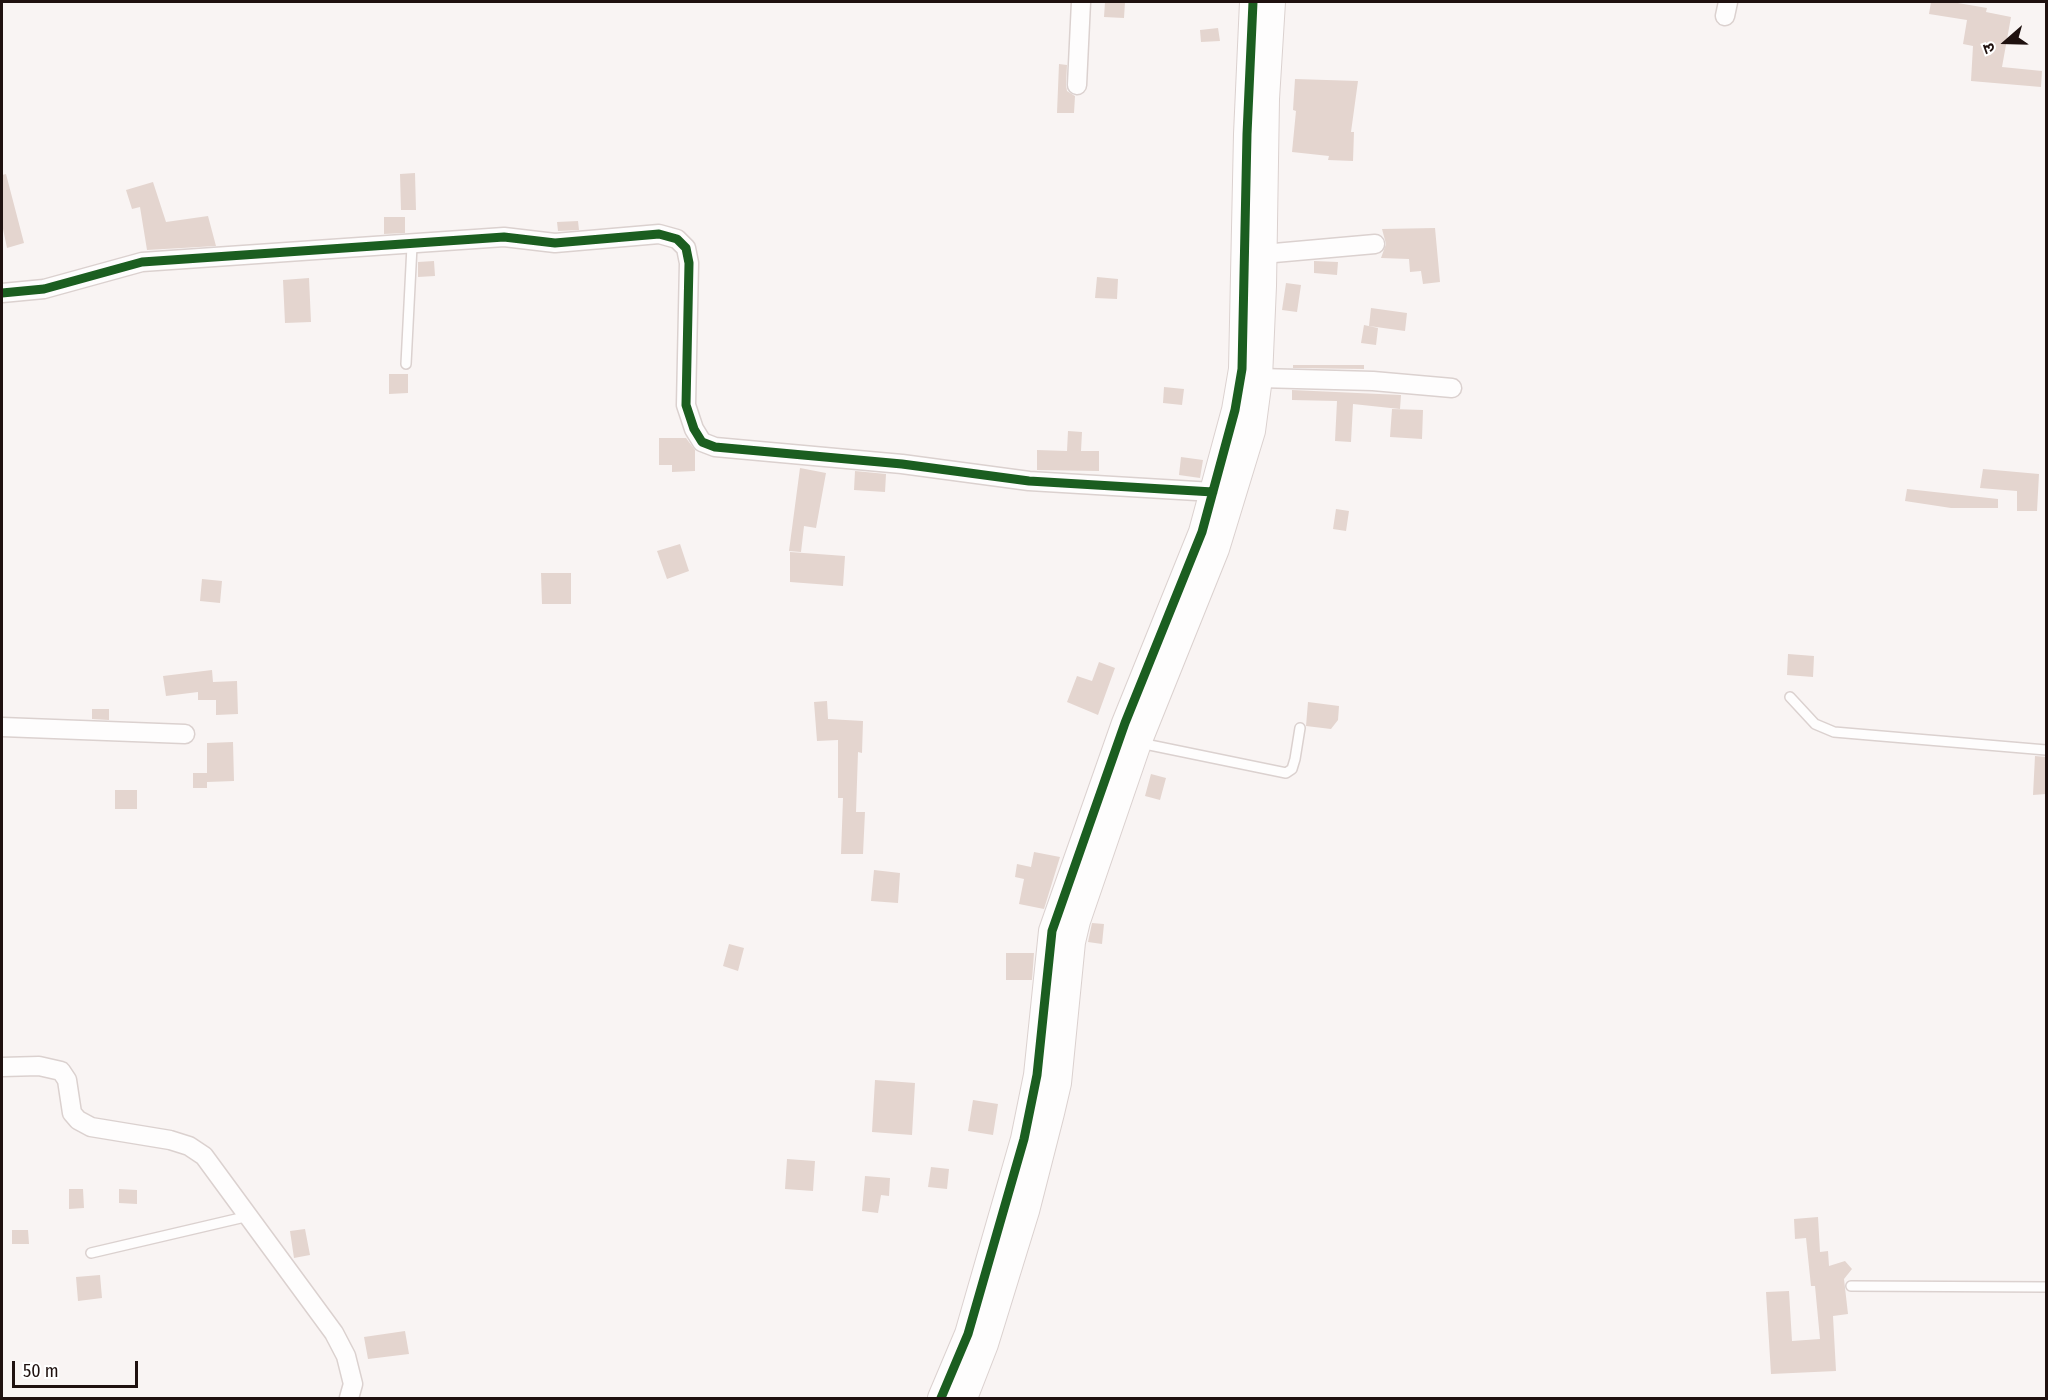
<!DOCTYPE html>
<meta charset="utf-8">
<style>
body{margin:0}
#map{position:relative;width:2048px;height:1400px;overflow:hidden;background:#f9f4f3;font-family:"Fira Sans Condensed","Noto Sans Devanagari",sans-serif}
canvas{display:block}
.frame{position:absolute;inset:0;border:3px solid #1f110f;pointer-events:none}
.north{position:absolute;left:1976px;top:12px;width:60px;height:60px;-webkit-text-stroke:4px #fff;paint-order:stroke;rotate:250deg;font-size:16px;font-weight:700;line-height:24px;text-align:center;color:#1f110f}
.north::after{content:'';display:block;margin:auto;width:21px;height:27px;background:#1f110f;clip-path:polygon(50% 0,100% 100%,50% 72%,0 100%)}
.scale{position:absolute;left:12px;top:1361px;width:126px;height:27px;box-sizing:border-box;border:3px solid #1f110f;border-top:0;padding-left:8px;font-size:18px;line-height:21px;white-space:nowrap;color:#1f110f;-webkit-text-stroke:4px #fff;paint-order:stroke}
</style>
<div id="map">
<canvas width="2048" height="1400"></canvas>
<div class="frame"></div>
<div class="north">उ</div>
<div class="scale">50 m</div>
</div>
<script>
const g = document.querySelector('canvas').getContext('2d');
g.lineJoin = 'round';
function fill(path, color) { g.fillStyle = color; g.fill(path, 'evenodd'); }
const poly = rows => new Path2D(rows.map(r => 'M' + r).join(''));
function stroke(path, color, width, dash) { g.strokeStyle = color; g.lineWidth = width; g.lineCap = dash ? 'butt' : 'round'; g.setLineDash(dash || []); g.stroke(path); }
fill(poly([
 [1105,2,1125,2,1124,18,1104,17],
 [1931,2,1952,2,1987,8,1986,12,2011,17,2002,67,2042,71,2041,87,1971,81,1973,46,1963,44,1967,20,1929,14],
 [1218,28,1220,41,1201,42,1200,30],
 [1059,64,1067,65,1066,85,1067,91,1075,96,1074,113,1057,113],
 [1295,79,1358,81,1351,132,1354,132,1353,161,1328,160,1329,156,1292,152,1296,111,1293,110],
 [415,173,416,210,401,210,400,174],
 [6,174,24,243,7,248,2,224,2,175],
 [153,182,166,222,208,216,216,246,147,250,140,207,132,209,126,190],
 [384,217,405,217,405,233,384,234],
 [578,221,579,230,558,231,557,222],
 [1435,228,1440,282,1423,284,1421,271,1410,272,1409,259,1381,258,1386,244,1382,229],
 [434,261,435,276,418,277,418,262],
 [1314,261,1338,262,1337,275,1314,273],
 [1097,277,1118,279,1117,299,1095,298],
 [309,278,311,322,285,323,283,280],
 [1286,283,1301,285,1297,312,1282,310],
 [1371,308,1407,313,1405,331,1369,326],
 [1364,325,1378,328,1376,345,1361,343],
 [1293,365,1364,365,1364,369,1293,368],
 [389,374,408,374,408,393,389,394],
 [1164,387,1184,389,1182,405,1163,403],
 [1292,390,1401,395,1400,409,1353,404,1351,442,1335,441,1337,401,1292,400],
 [1392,409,1423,410,1422,439,1390,437],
 [1068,431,1082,432,1081,451,1099,451,1099,471,1037,470,1037,450,1067,451],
 [659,438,686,438,695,450,695,471,672,472,672,465,659,465],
 [1181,457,1203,460,1200,478,1179,475],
 [800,468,826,473,816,528,804,526,801,552,789,551],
 [1983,469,2039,474,2037,511,2017,511,2017,491,1980,488],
 [855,471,886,474,885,492,854,490],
 [1907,489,1998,499,1998,508,1951,508,1905,501],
 [1336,509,1349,511,1346,531,1333,529],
 [680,544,689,571,667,579,657,551],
 [790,552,845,556,843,586,790,582],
 [541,573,571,573,571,604,542,604],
 [202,579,222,581,220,603,200,601],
 [1788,654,1814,656,1813,677,1787,675],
 [1099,662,1115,668,1098,715,1067,702,1077,676,1092,681],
 [212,670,213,682,237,681,238,714,216,715,216,700,198,700,198,692,166,696,163,676],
 [827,701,828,719,863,721,862,753,858,752,856,812,865,812,863,854,841,854,843,798,838,798,838,740,817,741,814,702],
 [1308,702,1339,706,1338,720,1331,729,1306,726],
 [92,709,109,709,109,720,92,719],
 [233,742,234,781,207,782,207,743],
 [2035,756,2046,757,2046,794,2033,795],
 [193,773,207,773,207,788,193,788],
 [1151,774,1166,778,1160,800,1145,796],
 [115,790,137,790,137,809,115,809],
 [1034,852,1060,857,1044,909,1019,904,1024,879,1015,877,1017,864,1031,867],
 [874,870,900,873,898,903,871,901],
 [1092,923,1104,924,1102,944,1088,942],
 [729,944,744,948,738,971,723,966],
 [1006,953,1034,953,1032,980,1006,980],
 [875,1080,915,1083,912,1135,872,1132],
 [973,1100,998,1104,993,1135,968,1131],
 [787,1159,815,1161,813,1191,785,1189],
 [931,1167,949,1169,947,1189,928,1187],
 [865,1176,890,1178,889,1196,881,1195,878,1213,862,1211],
 [69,1189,83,1189,84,1208,69,1209],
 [119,1189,137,1190,137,1204,119,1203],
 [1818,1217,1820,1252,1828,1251,1829,1266,1845,1261,1852,1269,1844,1279,1848,1314,1833,1316,1836,1371,1771,1374,1766,1292,1789,1291,1792,1341,1820,1339,1815,1286,1811,1286,1806,1238,1795,1239,1794,1219],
 [305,1229,310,1255,294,1258,290,1231],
 [12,1230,28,1230,29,1244,12,1244],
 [100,1275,102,1298,78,1301,76,1277],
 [405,1331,409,1354,368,1359,364,1337]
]), '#e4d5cf');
const lane = poly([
 [406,364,412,246],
 [1790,697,1815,724,1834,732,2046,750],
 [1140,743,1286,773,1292,769,1295,759,1300,728],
 [91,1253,249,1216],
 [1851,1286,2046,1287]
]);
const street = poly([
 [1725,16,1728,2],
 [1077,85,1081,2],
 [1263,254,1375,244],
 [2,293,44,289,142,262,504,237,555,243,659,234,677,239,686,248,689,263,686,405,694,429,702,442,715,447,902,464,1029,481,1213,492],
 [1259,378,1373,381,1452,388],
 [2,727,185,734],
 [2,1067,39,1066,61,1071,67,1080,72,1113,78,1120,91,1127,170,1140,189,1146,204,1156,334,1333,346,1356,353,1384,349,1398]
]);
const secondary = poly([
 [941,1398,968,1334,1024,1139,1037,1075,1052,931,1125,723,1202,532,1235,410,1242,369,1247,134,1253,2],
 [964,1398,985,1344,1026,1211,1051,1113,1058,1083,1072,942,1077,921,1138,743,1216,549,1252,431,1259,378,1263,286,1266,99,1272,2]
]);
stroke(lane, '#dbd1cf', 12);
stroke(street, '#dbd1cf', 21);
stroke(secondary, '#dbd1cf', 28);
stroke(lane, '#fefdfd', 9);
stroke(street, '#fefdfd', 18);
stroke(secondary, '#fefdfd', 26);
stroke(poly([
 [2,293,44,289,142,262,504,237,555,243,659,234,677,239,686,248,689,263,686,405,694,429,702,442,715,447,902,464,1029,481,1213,492],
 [941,1398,968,1334,1024,1139,1037,1075,1052,931,1125,723,1202,532,1235,410,1242,369,1247,134,1253,2]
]), '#1b5e20', 9);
</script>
